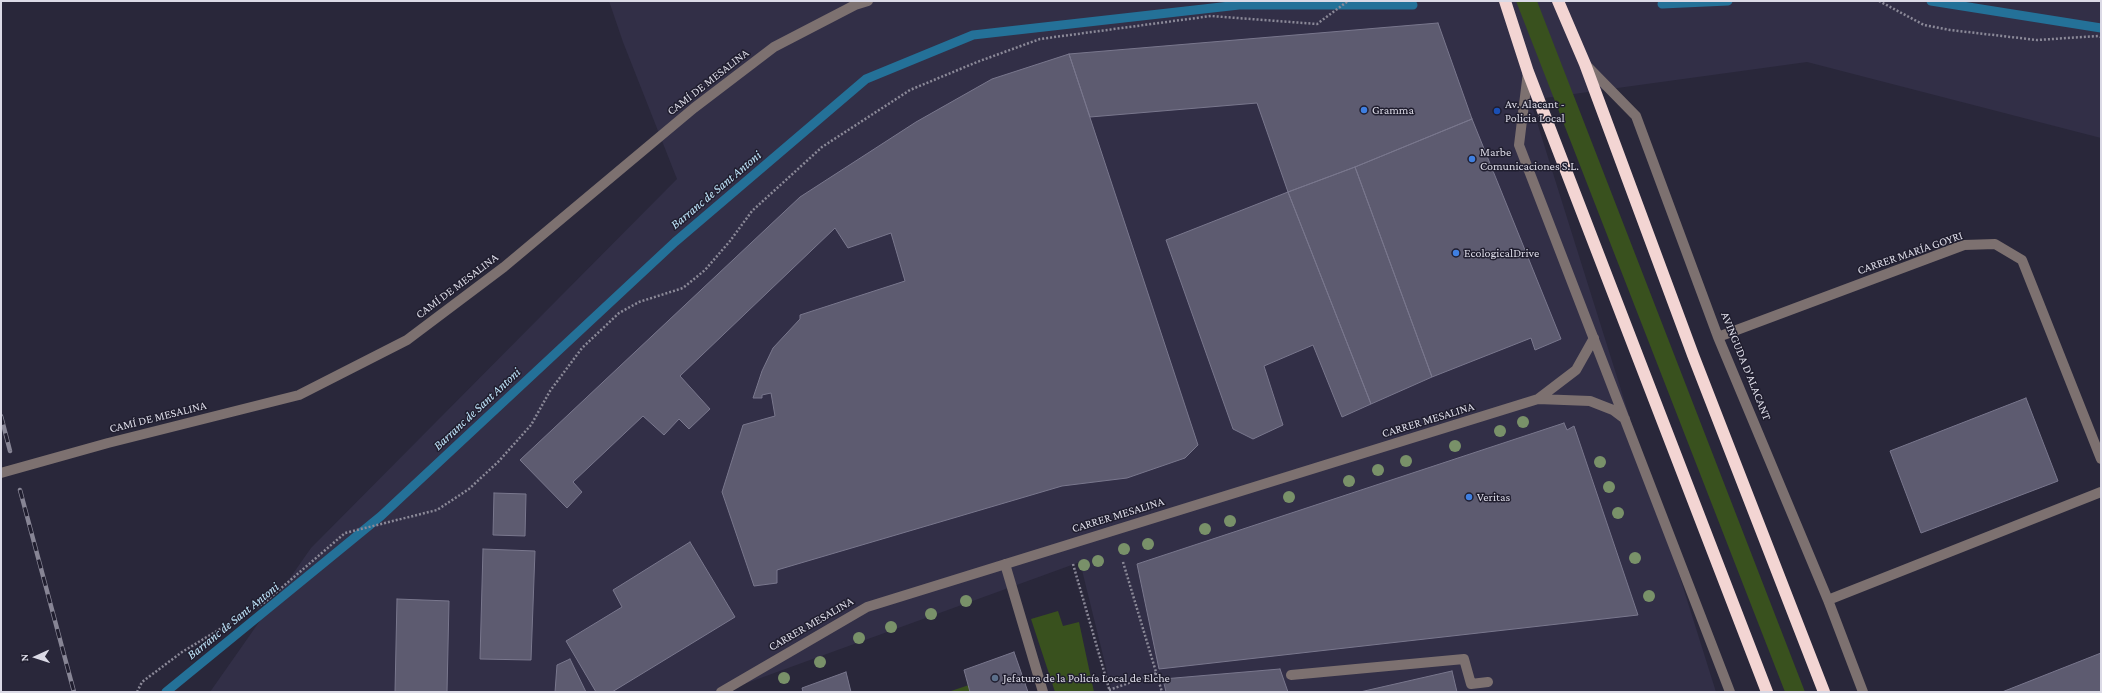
<!DOCTYPE html>
<meta charset="utf-8">
<style>
body{margin:0}
#map{position:relative;width:2102px;height:693px;overflow:hidden;background:#29273a;font-family:"Crimson Pro",serif}
canvas{display:block}
.frame{position:absolute;inset:0;border:2px solid #dbdae6;pointer-events:none}
.north{position:absolute;left:16px;top:637px;width:40px;height:40px;-webkit-text-stroke:3px #201e2f;paint-order:stroke;rotate:267deg;font-size:11px;font-weight:700;line-height:16px;text-align:center;color:#dbdae6}
.north::after{content:'';display:block;margin:auto;width:14px;height:18px;background:#dbdae6;clip-path:polygon(50% 0,100% 100%,50% 72%,0 100%)}
</style>
<div id="map">
<canvas width="2102" height="693"></canvas>
<div class="frame"></div>
<div class="north">N</div>
</div>
<script>
const g = document.querySelector('canvas').getContext('2d');
g.lineJoin = 'round';
function fill(path, color) { g.fillStyle = color; g.fill(path, 'evenodd'); }
const poly = rows => new Path2D(rows.map(r => 'M' + r).join(''));
function stroke(path, color, width, dash) { g.strokeStyle = color; g.lineWidth = width; g.lineCap = dash ? 'butt' : 'round'; g.setLineDash(dash || []); g.stroke(path); }
function label(font, color, halo, rows, align = 'center') {
  g.font = font + ' "Crimson Pro",serif'; g.lineWidth = 3; g.setLineDash([]); g.textBaseline = 'middle'; g.strokeStyle = halo; g.fillStyle = color; for (const [text, x, y, turn = 0] of rows) {
    g.save(); g.translate(x, y); g.rotate((+turn || 0) * Math.PI / 180); g.textAlign = isNaN(turn) ? turn : align; if (halo) g.strokeText(text, 0, 0); g.fillText(text, 0, 0); g.restore();
  }
}
fill(poly([
 [609,1,2101,1,2101,138,1807,62,1530,100,1716,692,1112,692,1080,562,722,692,210,692,311,548,677,179,623,42]
]), '#322f47');
fill(poly([
 [1516,1,1537,1,1805,692,1785,692],
 [1058,611,1063,626,1079,622,1094,692,1055,692,1031,619],
 [969,685,970,692,948,692]
]), '#39511e');
stroke(poly([
 [1931,1,2101,28],
 [1662,4,1728,1],
 [166,692,381,516,675,242,866,79,973,35,1239,5,1413,5]
]), '#247198', 9);
const building = poly([
 [1438,23,1472,119,1355,167,1288,192,1257,103,1090,117,1069,54,1438,23],
 [1069,54,1198,445,1185,458,1127,478,1062,486,777,570,777,583,754,586,722,492,743,425,775,416,771,393,762,395,762,398,753,398,762,371,773,348,800,319,800,315,905,281,891,233,848,248,835,228,680,376,710,409,689,429,679,419,664,435,643,416,573,482,582,492,567,508,520,460,800,197,916,122,992,79,1069,54],
 [1472,119,1561,339,1535,350,1531,338,1432,377,1355,167,1472,119],
 [1355,167,1432,377,1371,404,1288,192,1355,167],
 [1288,192,1371,404,1342,417,1313,345,1264,366,1283,425,1253,439,1233,429,1166,240,1288,192],
 [2026,398,2058,481,1921,533,1890,451,2026,398],
 [1564,423,1567,430,1574,426,1638,615,1159,669,1137,564,1564,423],
 [494,493,526,494,525,536,493,535,494,493],
 [690,542,735,617,612,692,596,692,566,641,622,607,613,590,690,542],
 [483,549,535,551,531,660,480,659,483,549],
 [397,599,449,601,447,692,395,692,397,599],
 [1014,652,1028,692,970,692,964,670,1014,652],
 [2101,653,2101,692,2002,692,2101,653],
 [570,659,586,692,555,692,557,665,570,659],
 [1280,669,1288,692,1166,692,1163,679,1280,669],
 [1452,671,1457,692,1360,692,1452,671],
 [846,672,851,692,803,692,802,688,846,672]
]);
fill(building, '#5d5b70');
stroke(building, '#79778d', 1);
stroke(poly([
 [1879,1,1924,25,1950,30,2037,40,2098,36,2101,37],
 [1123,562,1162,692],
 [1073,564,1110,692],
 [1109,690,1157,673],
 [137,692,142,682,182,652,265,602,345,533,437,510,469,489,499,461,531,425,550,391,582,348,619,313,639,302,683,288,705,270,730,241,752,211,822,147,910,90,977,62,1040,39,1211,16,1317,24,1348,1]
]), '#8b8998', 2.5, [2, 2]);
stroke(poly([
 [1587,66,1636,116,1718,337,1828,600,1863,692],
 [1528,72,1519,145,1730,692],
 [1718,337,1964,245,1995,244,2022,260,2101,459],
 [1538,399,1576,370,1594,338],
 [1,473,108,443,299,395,407,340,504,267,694,108,774,47,855,5,868,1],
 [1005,564,1043,692],
 [1828,600,2101,492],
 [1291,675,1464,659,1471,684,1488,682],
 [721,692,867,607,1538,399,1590,401,1613,410,1625,419]
]), '#7d7170', 10);
stroke(poly([
 [1505,1,1528,72,1767,692],
 [1558,1,1585,64,1693,355,1824,692]
]), '#f3d5d3', 12);
const rail = poly([
 [1,416,10,451],
 [20,490,74,692]
]);
stroke(rail, '#878595', 4.5);
stroke(rail, '#201e2f', 3, [9]);
g.fillStyle = '#799169';
for (const [x, y] of [
 [1523,422],
 [1500,431],
 [1455,446],
 [1406,461],
 [1600,462],
 [1378,470],
 [1349,481],
 [1609,487],
 [1289,497],
 [1618,513],
 [1230,521],
 [1205,529],
 [1148,544],
 [1124,549],
 [1635,558],
 [1098,561],
 [1084,565],
 [1649,596],
 [966,601],
 [931,614],
 [891,627],
 [859,638],
 [820,662],
 [784,678]
]) { g.beginPath(); g.arc(x, y, 6, 0, 2 * Math.PI); g.fill(); }
for (const [x, y, r, color] of [
 [1364,110,4,"#3f7fe0"],
 [1497,111,4,"#1a4fb4"],
 [1472,159,4,"#3f7fe0"],
 [1456,253,4,"#3f7fe0"],
 [1469,497,4,"#3f7fe0"],
 [995,678,4,"#5c6f8a"]
]) { const dot = new Path2D(); dot.arc(x, y, r, 0, 2 * Math.PI); g.fillStyle = color; g.fill(dot); stroke(dot, '#201e2f', 1.5); }
label('12px', '#dbdae6', '#201e2f', [
 ["CAMÍ DE MESALINA",708,82,-38],
 ["CARRER MARÍA GOYRI",1910,253,-19],
 ["CAMÍ DE MESALINA",457,286,-37],
 ["AVINGUDA D'ALACANT",1746,366,68],
 ["CAMÍ DE MESALINA",158,417,-14],
 ["CARRER MESALINA",1428,420,-17],
 ["CARRER MESALINA",1118,515,-17],
 ["CARRER MESALINA",811,624,-30]
]);
label('12px', '#dbdae6', '#201e2f', [
 ["Av. Alacant -",1505,104],
 ["Policia Local",1505,118],
 ["Gramma",1372,110],
 ["Marbe",1480,152],
 ["Comunicaciones S.L.",1480,166],
 ["EcologicalDrive",1464,253],
 ["Veritas",1477,497],
 ["Jefatura de la Policía Local de Elche",1003,678]
], 'left');
label('italic 13px', '#c1e7fd', '#201e2f', [
 ["Barranc de Sant Antoni",716,190,-40],
 ["Barranc de Sant Antoni",477,409,-43],
 ["Barranc de Sant Antoni",233,621,-39]
]);
</script>
